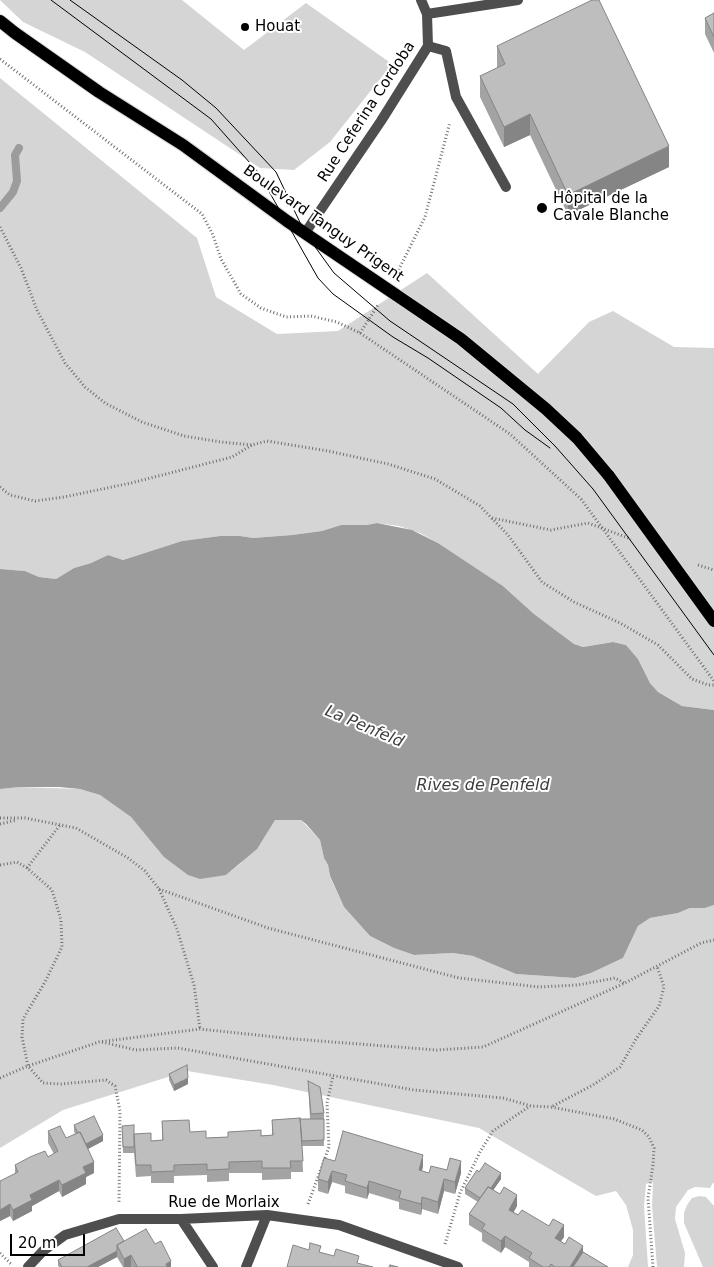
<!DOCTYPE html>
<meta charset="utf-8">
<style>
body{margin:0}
#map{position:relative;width:714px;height:1267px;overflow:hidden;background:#fff;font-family:"DejaVu Sans",sans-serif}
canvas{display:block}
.scale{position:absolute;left:10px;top:1234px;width:75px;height:22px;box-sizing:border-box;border:2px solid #000;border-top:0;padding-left:6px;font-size:15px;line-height:18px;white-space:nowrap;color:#000;-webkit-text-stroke:4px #fff;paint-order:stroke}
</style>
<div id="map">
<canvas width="714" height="1267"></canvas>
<div class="scale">20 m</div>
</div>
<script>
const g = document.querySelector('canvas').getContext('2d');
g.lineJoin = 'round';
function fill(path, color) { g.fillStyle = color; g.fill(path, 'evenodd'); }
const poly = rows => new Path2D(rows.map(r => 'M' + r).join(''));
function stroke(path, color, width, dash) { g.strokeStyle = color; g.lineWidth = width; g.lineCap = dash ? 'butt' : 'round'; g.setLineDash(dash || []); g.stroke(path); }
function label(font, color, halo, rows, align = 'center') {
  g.font = font + ' "DejaVu Sans",sans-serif'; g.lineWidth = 4; g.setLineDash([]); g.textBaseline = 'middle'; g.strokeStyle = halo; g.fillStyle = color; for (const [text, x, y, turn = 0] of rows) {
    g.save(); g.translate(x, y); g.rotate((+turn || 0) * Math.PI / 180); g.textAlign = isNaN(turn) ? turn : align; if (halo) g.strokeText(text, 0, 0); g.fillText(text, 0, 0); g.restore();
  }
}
fill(poly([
 [0,0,182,0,244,50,306,3,392,64,330,142,294,170,260,168,85,52,23,22],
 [0,78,197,238,216,297,277,334,338,331,427,273,538,374,589,322,613,311,674,347,714,348,714,710,682,706,658,692,650,683,638,659,626,645,613,642,583,647,574,644,534,614,503,586,438,543,420,533,399,526,377,523,367,525,341,525,322,531,292,535,253,538,240,536,220,536,182,541,123,560,108,555,91,563,74,568,56,579,39,577,25,571,0,569],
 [20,787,80,789,100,795,131,817,144,832,226,875,241,863,275,820,301,820,320,840,324,858,328,865,330,877,344,907,370,936,394,948,414,955,453,953,473,956,516,974,575,978,591,973,623,958,638,926,650,918,678,913,690,908,705,908,714,905,714,1183,713,1183,710,1188,695,1187,688,1190,676,1207,675,1219,685,1253,684,1267,657,1267,652,1206,653,1182,646,1184,644,1206,648,1267,628,1267,633,1255,633,1230,626,1205,616,1191,596,1196,479,1128,273,1085,187,1071,63,1110,0,1148,0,789],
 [699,1196,706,1197,714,1206,714,1267,703,1267,684,1223,684,1213,687,1205,692,1198]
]), '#d5d5d5');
fill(poly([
 [377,523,412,530,438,543,503,586,534,614,574,644,583,647,613,642,626,645,638,659,650,683,658,692,682,706,714,710,714,905,705,908,690,908,678,913,650,918,638,926,623,958,591,973,575,978,516,974,473,956,453,953,414,955,394,948,370,936,344,907,330,876,328,865,324,858,320,840,306,824,301,820,275,820,257,849,226,875,200,879,188,875,164,857,131,817,100,795,80,789,59,787,20,787,0,789,0,569,25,571,39,577,56,579,74,568,91,563,108,555,123,560,182,541,220,536,240,536,253,538,292,535,322,531,341,525,367,525]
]), '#9c9c9c');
stroke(poly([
 [0,208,13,192,17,181,15,155,19,148]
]), '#9c9c9c', 8);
const primary = poly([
 [0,21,15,33,99,92,183,145,287,221,461,339,546,409,577,438,609,476]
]);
stroke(primary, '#dbdbdb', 14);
stroke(poly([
 [0,59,202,214,213,235,221,259,241,294,261,308,286,317,311,316,337,322,360,333,510,434,581,499],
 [0,227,21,268,37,310,65,363,85,387,105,403,142,422,184,436,221,442,252,445,267,441,328,451,388,464,435,479,480,506,508,535,542,582,574,602,620,623,658,645,692,679,708,685,714,685],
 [397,273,425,217,450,122],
 [360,333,378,305],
 [0,487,10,495,35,501,64,497,131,483,232,457,252,445],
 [492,518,551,530,588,523,631,539],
 [698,565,714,570],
 [0,818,25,818,76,828,128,858,145,871,159,889,177,929,194,985,200,1029],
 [0,824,17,820],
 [0,865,17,862,27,868,52,890,61,920,62,947,45,982,23,1019,22,1037,28,1066,43,1083,61,1084,106,1080,115,1086,120,1111,119,1203],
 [27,868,60,825],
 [159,889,268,928,459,978,539,987,578,985,615,978,624,983],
 [102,1042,136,1050,178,1048,414,1090,503,1098,531,1106,551,1107],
 [0,1078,28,1066,99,1042,200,1029,294,1039,437,1050,483,1047,625,983,701,943,714,940],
 [308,1204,329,1147,327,1103,333,1076],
 [445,1244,460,1193,480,1152,493,1131,530,1106],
 [0,1253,12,1265],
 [653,1267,648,1198,653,1165,654,1148,649,1137,642,1130,614,1119,551,1107,593,1085,620,1067,636,1039,659,1006,664,987,657,966]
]), '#707070', 3, [1, 2.5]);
stroke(poly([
 [427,14,518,0],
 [428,46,446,51,456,97,506,187],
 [305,233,381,121,428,46,427,14,421,0]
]), '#4e4e4e', 10);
stroke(poly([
 [181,1219,213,1267],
 [28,1267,43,1251,65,1235,119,1219,181,1219,267,1215,339,1225,458,1267],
 [246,1267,267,1215]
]), '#4e4e4e', 10);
stroke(primary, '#000', 12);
stroke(poly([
 [51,0,211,119,258,172,318,278,333,294,393,337,428,358,501,408,525,430,550,448],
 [70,0,182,80,216,108,276,172,305,233,334,273,390,321,513,404,555,446,593,489,714,655]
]), '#000', 1);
const primaryBridge = poly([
 [609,476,714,621]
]);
stroke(primaryBridge, '#dbdbdb', 14, []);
stroke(poly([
 [581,499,714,681]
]), '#707070', 3, [1, 2.5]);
stroke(primaryBridge, '#000', 12);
fill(poly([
 [714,13,714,53,705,34,705,18],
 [497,46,669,167,568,215,530,135,504,147,480,97,480,76,497,68],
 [169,1074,188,1084,174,1091,169,1080],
 [308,1081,324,1113,324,1146,302,1146,303,1172,291,1172,291,1179,262,1180,262,1173,229,1173,229,1181,207,1182,207,1175,174,1176,174,1183,151,1183,151,1176,136,1177,134,1152,134,1153,123,1153,122,1126,134,1135,151,1141,162,1140,162,1121,206,1138,272,1135,272,1120,310,1119],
 [74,1125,103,1141,88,1149,94,1173,86,1177,86,1184,62,1197,59,1191,32,1206,32,1211,13,1221,10,1216,0,1221,15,1174,15,1165,48,1157,54,1154,48,1143,48,1131,66,1138,75,1134,74,1131],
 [335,1161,423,1166,422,1171,429,1173,447,1170,461,1173,455,1194,444,1191,438,1214,422,1209,421,1215,399,1209,399,1202,369,1193,367,1199,345,1193,345,1186,332,1182,328,1194,318,1191,318,1179],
 [479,1172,501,1179,493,1190,517,1206,513,1212,564,1237,560,1242,565,1244,583,1252,608,1267,529,1267,529,1262,505,1247,501,1253,482,1241,482,1233,469,1225,469,1214,478,1202,465,1194,465,1188],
 [124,1241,155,1244,171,1267,123,1267,117,1257,98,1267,59,1267,58,1266,58,1260]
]), '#a3a3a3');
fill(poly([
 [530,114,530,135,504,147,504,127],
 [669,146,669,167,568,215,568,195],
 [188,1078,188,1084,174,1091,174,1085],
 [103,1135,103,1141,84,1151,84,1145],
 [423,1155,423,1166,419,1182,419,1170],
 [461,1161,461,1173,455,1194,455,1182],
 [94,1162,94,1173,86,1177,86,1184,62,1197,62,1185,83,1167],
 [332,1171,332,1182,328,1194,328,1182],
 [501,1173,501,1179,483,1205,483,1199],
 [444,1179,444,1191,438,1214,438,1202],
 [59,1180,59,1191,32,1206,32,1211,13,1221,13,1210,30,1195],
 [369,1181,369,1193,367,1199,367,1188],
 [517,1195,517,1206,509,1221,509,1210],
 [422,1197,422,1209,421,1215,421,1204],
 [10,1204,10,1216,0,1221,0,1210],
 [564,1225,564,1237,555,1250,555,1238],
 [505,1236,505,1247,501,1253,501,1241],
 [583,1246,583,1257,577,1267,570,1267],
 [117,1251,117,1257,98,1267,87,1267],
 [131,1255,131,1267,124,1267,124,1259],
 [171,1261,171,1267,166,1267,166,1264]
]), '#858585');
const building = poly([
 [592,0,599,0,669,146,568,195,530,114,504,127,480,76,505,64,497,46,592,0],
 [714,13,714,37,705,18,714,13],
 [187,1065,188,1078,174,1085,169,1074,187,1065],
 [308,1081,320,1087,324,1113,311,1114,308,1081],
 [94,1116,103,1135,86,1144,80,1132,78,1133,74,1125,94,1116],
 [300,1118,303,1161,290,1161,291,1168,262,1168,262,1161,229,1162,229,1169,207,1170,207,1164,174,1165,174,1171,151,1172,151,1165,136,1165,134,1134,151,1133,151,1141,163,1140,162,1121,189,1120,190,1132,206,1131,206,1138,228,1137,228,1132,261,1130,261,1136,273,1135,272,1120,300,1118],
 [300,1119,324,1119,324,1140,302,1141,300,1119],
 [134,1125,134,1147,123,1147,122,1126,134,1125],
 [60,1126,66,1138,80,1132,94,1162,83,1167,86,1173,62,1185,59,1180,30,1195,32,1200,13,1210,10,1204,0,1210,0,1181,18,1172,15,1165,30,1157,45,1151,48,1157,58,1151,48,1131,60,1126],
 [343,1131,423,1155,419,1170,429,1173,431,1166,447,1170,450,1158,461,1161,455,1182,444,1179,438,1202,422,1197,421,1204,399,1198,401,1191,369,1181,367,1188,345,1181,347,1175,332,1171,328,1182,318,1179,324,1158,335,1161,343,1131],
 [485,1163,501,1173,491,1188,488,1187,480,1198,465,1188,477,1170,479,1172,485,1163],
 [488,1187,500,1194,504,1187,517,1195,509,1210,518,1215,522,1210,549,1226,553,1219,564,1225,555,1238,565,1244,569,1237,583,1246,570,1267,555,1267,551,1264,549,1267,543,1267,529,1258,532,1253,505,1236,501,1241,482,1229,485,1224,469,1214,488,1187],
 [116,1228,124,1241,117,1245,117,1251,87,1267,62,1267,58,1260,116,1228],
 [146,1229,155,1244,161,1241,171,1261,166,1264,167,1267,135,1267,137,1266,131,1255,124,1259,117,1245,146,1229],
 [310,1243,321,1246,319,1252,334,1256,336,1249,359,1256,357,1263,373,1267,287,1267,293,1245,309,1250,310,1243],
 [583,1252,608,1267,573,1267,583,1252],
 [390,1265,398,1267,389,1267,390,1265]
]);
fill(building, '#bebebe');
stroke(building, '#858585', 1);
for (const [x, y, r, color] of [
 [245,27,5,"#000"],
 [542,208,6,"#000"]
]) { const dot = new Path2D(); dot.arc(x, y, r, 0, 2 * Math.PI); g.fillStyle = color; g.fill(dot); stroke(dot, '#fff', 2); }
label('15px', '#000', '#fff', [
 ["Houat",255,27],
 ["Hôpital de la",553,199],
 ["Cavale Blanche",553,216]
], 'left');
label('15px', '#000', '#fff', [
 ["Rue Ceferina Cordoba",367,112,-57],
 ["Boulevard Tanguy Prigent",323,224,35],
 ["Rue de Morlaix",224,1203]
]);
label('italic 16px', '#3d3d3d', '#fff', [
 ["La Penfeld",364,727,23],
 ["Rives de Penfeld",483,786]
]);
</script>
